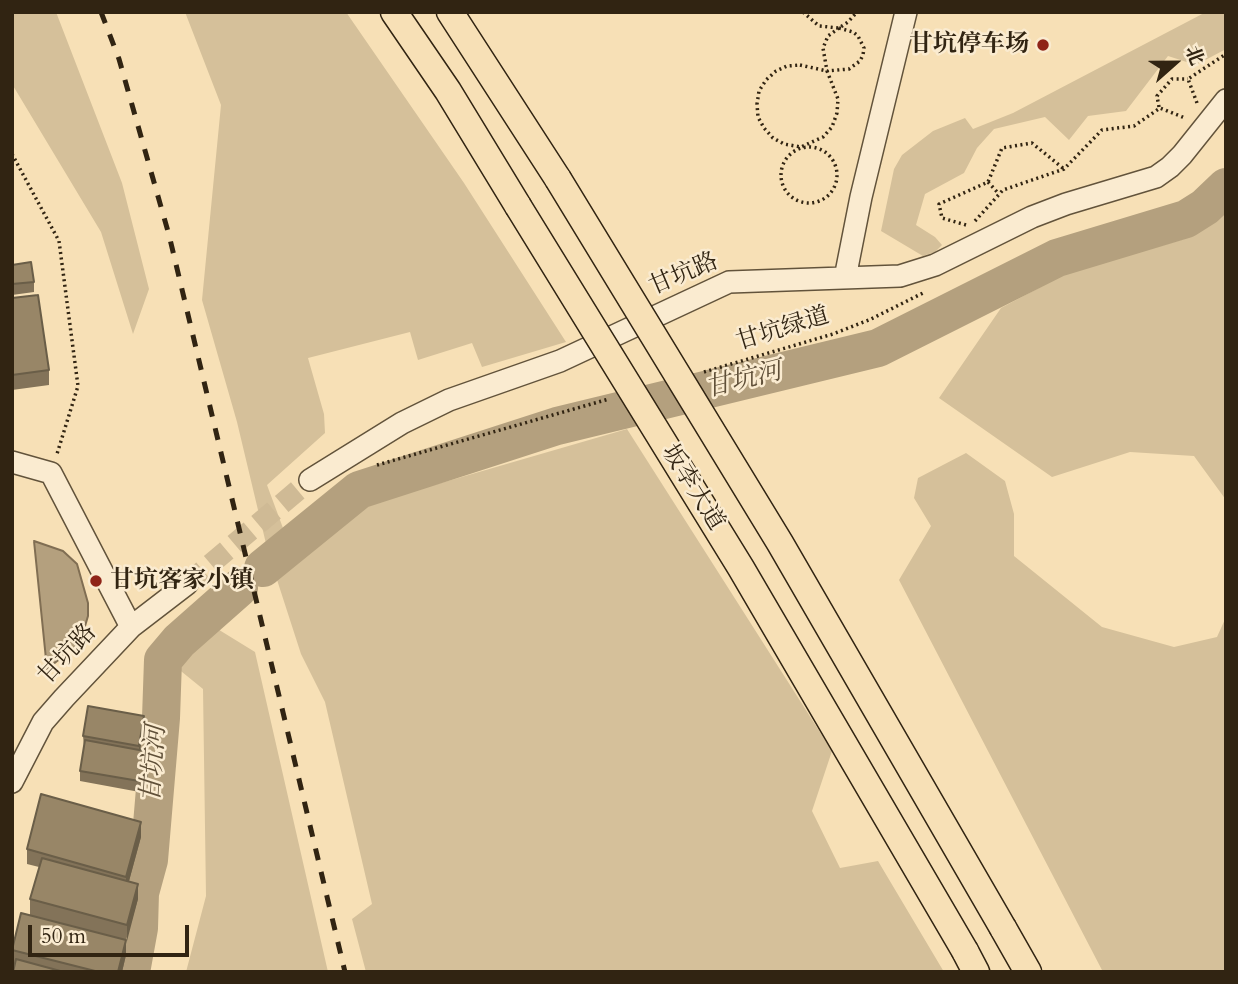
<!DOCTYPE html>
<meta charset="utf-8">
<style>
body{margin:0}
#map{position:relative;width:1238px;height:984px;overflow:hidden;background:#f7e0b6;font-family:Cardo,"Noto Serif SC",serif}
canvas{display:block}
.frame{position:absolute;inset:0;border:14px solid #312412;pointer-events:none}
.north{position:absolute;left:1140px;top:28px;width:70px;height:70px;-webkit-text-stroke:5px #faebd0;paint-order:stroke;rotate:69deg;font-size:19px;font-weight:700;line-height:28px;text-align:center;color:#312412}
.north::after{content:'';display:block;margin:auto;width:24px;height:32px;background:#312412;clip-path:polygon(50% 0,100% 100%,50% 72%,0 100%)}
.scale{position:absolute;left:28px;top:925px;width:161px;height:32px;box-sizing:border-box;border:4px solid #312412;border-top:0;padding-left:9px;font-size:21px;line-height:24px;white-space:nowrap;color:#312412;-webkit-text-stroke:5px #faebd0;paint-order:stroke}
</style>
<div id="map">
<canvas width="1238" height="984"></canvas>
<div class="frame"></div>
<div class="north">北</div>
<div class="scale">50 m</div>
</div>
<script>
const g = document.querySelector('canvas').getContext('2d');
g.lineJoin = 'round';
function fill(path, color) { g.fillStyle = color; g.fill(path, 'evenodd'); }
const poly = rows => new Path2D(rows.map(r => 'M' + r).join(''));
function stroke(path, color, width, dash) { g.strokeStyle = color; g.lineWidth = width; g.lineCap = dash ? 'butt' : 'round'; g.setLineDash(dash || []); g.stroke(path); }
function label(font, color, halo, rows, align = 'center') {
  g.font = font + ' Cardo,"Noto Serif SC",serif'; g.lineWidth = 5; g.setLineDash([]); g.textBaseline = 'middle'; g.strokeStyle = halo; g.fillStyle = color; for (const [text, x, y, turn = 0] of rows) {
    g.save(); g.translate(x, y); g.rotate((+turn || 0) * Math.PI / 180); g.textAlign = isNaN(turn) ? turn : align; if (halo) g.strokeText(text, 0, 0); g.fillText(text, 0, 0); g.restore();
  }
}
fill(poly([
 [12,12,56,12,122,183,149,289,133,334,101,232,12,84],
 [185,12,346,12,464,183,566,342,482,367,472,343,418,360,410,332,308,358,324,414,325,433,267,485,293,555,348,510,627,429,832,751,812,811,840,868,878,861,944,972,366,972,352,919,372,904,325,702,301,654,268,552,237,422,202,300,221,105],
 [1206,12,1226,12,1226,49,1196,65,1168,56,1126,111,1088,116,1069,140,1045,117,994,129,977,148,964,173,925,194,916,225,935,237,942,245,935,252,923,256,881,231,894,169,902,155,933,131,965,118,973,129,1013,113],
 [1226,212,1226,500,1194,456,1130,452,1052,477,939,398,1001,308,1065,274,1184,239,1220,218],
 [966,453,1005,481,1014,514,1014,556,1102,627,1174,647,1217,637,1226,617,1226,972,1103,972,899,580,931,526,914,498,918,478],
 [216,628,255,652,328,972,186,972,206,896,203,689,171,663,191,639]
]), '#d5c09a');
const water = poly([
 [34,541,63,551,77,564,88,603,88,616,80,643,47,669,34,541]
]);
fill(water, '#b4a07e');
stroke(water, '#806e53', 2);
stroke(poly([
 [263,568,359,490,557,426,878,348,1057,258,1186,219,1205,207,1226,187],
 [131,972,139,928,140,893,149,860,161,718,163,660,179,641,239,588]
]), '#b4a07e', 38);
stroke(poly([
 [187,584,310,480]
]), '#cfba95', 21, [21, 10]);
const minor = poly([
 [845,278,861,197,906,12],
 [12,462,51,473,131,627],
 [310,480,402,423,449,400,560,361,729,282,900,276,935,265,1032,217,1066,204,1156,177,1170,167,1182,155,1226,100],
 [12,782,43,722,64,698,131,627,187,584]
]);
const major = poly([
 [394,12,448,91,518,206],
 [450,12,558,179],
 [1003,928,1028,972],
 [965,951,976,972]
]);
stroke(minor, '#62533b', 24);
stroke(major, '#312412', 29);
stroke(poly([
 [803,12,819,26,839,28,848,22,857,12],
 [839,28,853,32,858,36,864,48,863,55,860,61,849,69,827,71,823,48,828,36,839,28],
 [800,65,827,71,838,99,837,113,832,127,823,137,801,147,784,144,773,138,764,128,758,117,757,104,759,91,766,80,776,71,787,66,800,65],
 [1197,103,1188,79,1226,54],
 [1159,107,1157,96,1172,79,1188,79],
 '781 175a28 28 0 1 1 56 0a28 28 0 1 1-56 0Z',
 [12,154,59,241,78,386,57,454],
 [988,182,999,194],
 [975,221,1003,190,1064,169,1102,130,1134,126,1160,108,1185,118],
 [966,225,942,218,939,204,988,182,1002,148,1032,143,1064,169],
 [704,372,833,334,869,320,923,293],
 [377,465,609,399]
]), '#312412', 3.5, [2, 3.5]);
stroke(minor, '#faebd0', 21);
stroke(major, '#f7e0b6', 26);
stroke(poly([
 [101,12,119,59,169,235,345,972]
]), '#312412', 5, [12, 12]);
const majorBridge = poly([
 [558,179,780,543,1003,928],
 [518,206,741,568,965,951]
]);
stroke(majorBridge, '#312412', 29, []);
stroke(majorBridge, '#f7e0b6', 26);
fill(poly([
 [12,265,34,282,34,292,12,295],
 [12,298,49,370,49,385,12,390],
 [144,727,140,750,150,762,145,793,80,781,80,771,84,746,83,736],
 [141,837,129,881,138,899,126,940,126,955,122,972,13,972,15,966,12,965,12,950,30,914,30,899,39,867,27,864,27,849]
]), '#837359');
fill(poly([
 [144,716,144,727,139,757,139,746],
 [150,752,150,762,145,793,145,782],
 [141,822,141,837,126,892,126,877],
 [138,884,138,899,127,941,127,925],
 [126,940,126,955,122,972,118,972]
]), '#6a5e48');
const building = poly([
 [31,262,34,282,12,284,12,265,31,262],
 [38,295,49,370,12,375,12,298,38,295],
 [88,706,144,716,139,746,83,736,88,706],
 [85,740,150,752,145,782,80,771,85,740],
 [41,794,141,822,126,877,27,849,41,794],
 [42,858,138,884,127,925,30,899,42,858],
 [21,913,126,940,118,972,99,972,12,950,21,913],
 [16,959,64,972,13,972,16,959]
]);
fill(building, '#988667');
stroke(building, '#6a5e48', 2);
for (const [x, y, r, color] of [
 [1043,45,7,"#8f2418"],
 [96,581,7,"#8f2418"]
]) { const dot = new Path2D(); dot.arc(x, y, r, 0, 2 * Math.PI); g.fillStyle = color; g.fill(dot); stroke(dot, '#faebd0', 2.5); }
label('bold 24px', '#312412', '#faebd0', [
 ["甘坑停车场",1029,45],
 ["甘坑客家小镇",110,581,"left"]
], 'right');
label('24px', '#312412', '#faebd0', [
 ["甘坑路",684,275,-23],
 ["甘坑绿道",783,330,-17],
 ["坂李大道",692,488,58],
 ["甘坑路",68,655,-47]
]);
label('italic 26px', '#5f4f38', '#faebd0', [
 ["甘坑河",744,381,-14],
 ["甘坑河",155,764,-86]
]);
</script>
